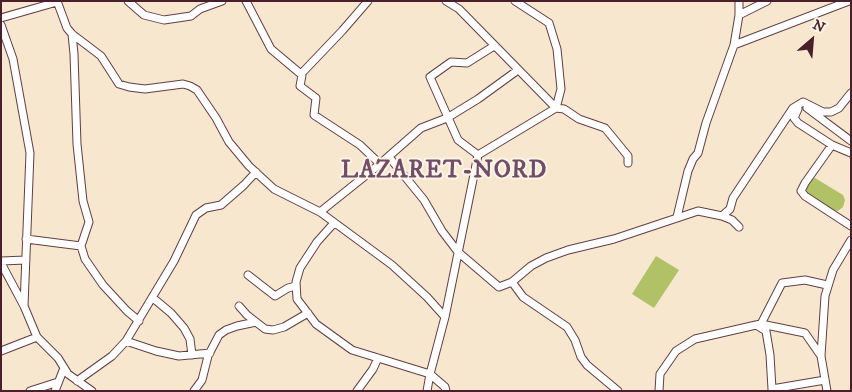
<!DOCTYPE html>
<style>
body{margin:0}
#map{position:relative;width:852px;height:392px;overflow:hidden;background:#f7e7cf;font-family:"IM FELL DW Pica",serif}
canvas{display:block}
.frame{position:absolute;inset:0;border:2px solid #4a1f2b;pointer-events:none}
.north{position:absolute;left:787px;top:15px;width:50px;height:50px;-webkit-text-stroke:4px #fcf5e5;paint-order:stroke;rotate:27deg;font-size:14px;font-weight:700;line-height:20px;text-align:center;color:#4a1f2b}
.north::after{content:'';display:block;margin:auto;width:18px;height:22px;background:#4a1f2b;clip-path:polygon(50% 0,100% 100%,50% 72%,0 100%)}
</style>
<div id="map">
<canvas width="852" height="392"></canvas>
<div class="frame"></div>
<div class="north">N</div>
</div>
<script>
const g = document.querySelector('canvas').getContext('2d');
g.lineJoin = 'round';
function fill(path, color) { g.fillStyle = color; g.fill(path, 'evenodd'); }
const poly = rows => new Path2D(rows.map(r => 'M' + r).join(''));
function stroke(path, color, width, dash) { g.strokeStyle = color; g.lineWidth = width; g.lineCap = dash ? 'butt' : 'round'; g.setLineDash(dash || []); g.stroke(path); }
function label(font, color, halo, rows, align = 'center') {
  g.font = font + ' "IM FELL DW Pica",serif'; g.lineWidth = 4; g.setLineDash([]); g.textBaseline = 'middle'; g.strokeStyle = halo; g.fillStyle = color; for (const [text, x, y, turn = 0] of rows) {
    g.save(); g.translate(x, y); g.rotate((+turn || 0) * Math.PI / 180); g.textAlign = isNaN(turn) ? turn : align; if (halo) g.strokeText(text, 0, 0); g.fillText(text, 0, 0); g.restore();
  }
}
fill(poly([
 [815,178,843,195,845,200,843,207,838,211,831,209,806,193,806,186,809,180],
 [656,256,679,270,654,308,632,294]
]), '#b1c266');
const minor = poly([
 [57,1,67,28,72,34,101,56,119,84,129,87,145,89,183,84,190,86,197,90,216,118,229,142,249,166,274,189,320,212,392,265,427,297,445,317],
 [128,1,144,15,164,20,191,16,200,9,222,1],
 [246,1,271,49,302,75,300,86,316,98,314,115,360,145,380,164],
 [515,1,549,23,557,49,561,89,556,108,564,109,579,119,605,128,628,156,628,163],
 [739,15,767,1],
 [1,18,57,2],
 [1,25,13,59,30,153,24,306],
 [734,45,849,1],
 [301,74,342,31,368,1],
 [807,108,851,141],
 [798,109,794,118,798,123,832,145,851,153],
 [832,145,805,183,801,191,805,196,851,226],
 [478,155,458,140,430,77,451,62,467,63,494,46],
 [389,157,424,200,442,231,458,252,499,287,512,282,523,297,567,327,575,340,581,357,587,365,618,391],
 [320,212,380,164,421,128,447,118,478,99,518,70],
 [722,216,732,220,739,227],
 [677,217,688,171,693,159,698,153,706,123,734,45,739,15,739,1],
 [334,223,317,242,300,268,296,282,297,299,316,324,352,350,430,374,445,387,446,391],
 [26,239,81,246,89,222,83,201,77,144,74,54,72,34],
 [81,246,85,259,103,285,127,311,139,321],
 [1,261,26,260],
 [1,263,24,306,37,337,58,358,68,374,92,391],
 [248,275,275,296,288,288,296,286],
 [512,282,531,266,546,258,568,250,614,239,698,211,722,216,730,209,733,198,793,108,803,102,823,112,831,112,839,108,851,93],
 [153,298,171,313,184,328,190,339,192,355],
 [239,306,247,315,265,329,273,330,284,327,308,313],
 [761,324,805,333,821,356],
 [756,325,761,324,782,283,805,280,827,285],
 [126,341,156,351,179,356,210,353],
 [1,351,37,337],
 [77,381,112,356,126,341,174,261,196,215,206,208,221,205,244,185,256,172],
 [30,391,58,382],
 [55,391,64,368],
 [194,391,202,380,208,356,219,335,226,330,237,326,256,322],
 [357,391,373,369,378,358],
 [427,391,430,374,445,317,478,155,556,108,459,9,446,1],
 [659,391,660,374,676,351,695,339,756,325,766,331,770,355,772,389],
 [772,391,772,389,825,380],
 [827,391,821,356,825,296,833,270,851,240]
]);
stroke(minor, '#643d44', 9);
stroke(minor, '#fff', 7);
g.letterSpacing = '1px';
label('bold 24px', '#724c69', '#fcf5e5', [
 ["LAZARET-NORD",444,172]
]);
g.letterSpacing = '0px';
</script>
